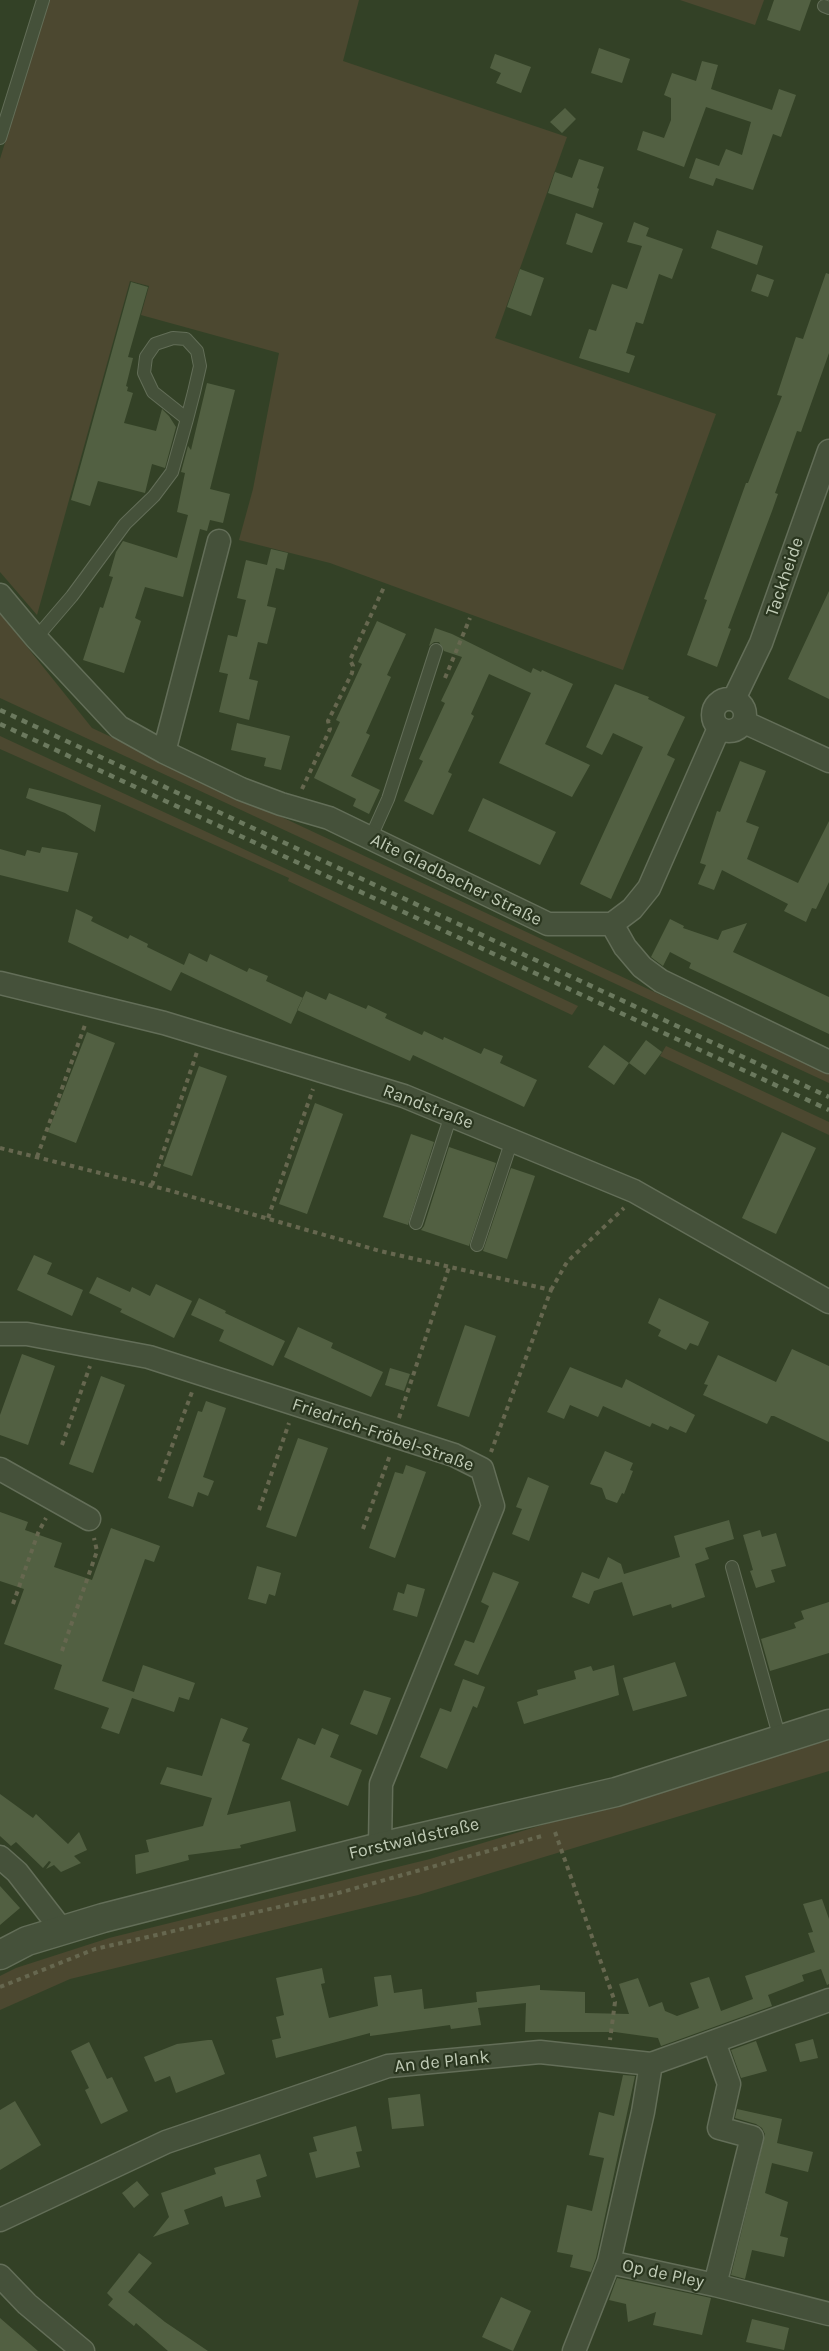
<!DOCTYPE html>
<meta charset="utf-8">
<style>
body{margin:0}
canvas{display:block;background:#334126}
</style>
<canvas width="829" height="2351"></canvas>
<script>
const g = document.querySelector('canvas').getContext('2d');
g.lineJoin = 'round';
function fill(path, color) { g.fillStyle = color; g.fill(path, 'evenodd'); }
const poly = rows => new Path2D(rows.map(r => 'M' + r).join(''));
function stroke(path, color, width, dash) { g.strokeStyle = color; g.lineWidth = width; g.lineCap = dash ? 'butt' : 'round'; g.setLineDash(dash || []); g.stroke(path); }
function label(font, color, halo, rows, align = 'center') {
  g.font = font + ' Karla,sans-serif'; g.lineWidth = 4.5; g.setLineDash([]); g.textBaseline = 'middle'; g.strokeStyle = halo; g.fillStyle = color; for (const [text, x, y, turn = 0] of rows) {
    g.save(); g.translate(x, y); g.rotate((+turn || 0) * Math.PI / 180); g.textAlign = isNaN(turn) ? turn : align; if (halo) g.strokeText(text, 0, 0); g.fillText(text, 0, 0); g.restore();
  }
}
fill(poly([
 [49,0,359,0,343,61,567,137,495,338,716,414,623,670,330,563,239,540,253,489,279,353,141,315,149,286,130,281,37,615,0,572,0,159],
 [680,0,764,0,755,25],
 [0,613,92,728,829,1074,829,1083,0,698],
 [0,736,265,859,578,1006,572,1015,288,881,289,878,0,749],
 [666,1046,829,1122,829,1135,660,1056],
 [829,1738,829,1771,418,1895,70,1979,0,2010,0,1976,16,1968,109,1938,430,1859]
]), '#4c4830');
fill(poly([
 [774,0,811,0,800,31,767,20],
 [599,48,630,59,622,83,591,73],
 [495,54,531,67,521,93,496,83,501,73,490,68],
 [702,61,718,65,711,89,772,110,779,89,796,95,781,137,773,134,753,190,716,178,713,186,689,178,696,158,719,166,726,149,742,155,751,122,706,107,684,167,637,150,643,131,664,138,671,120,671,98,664,95,672,73,696,81],
 [565,108,576,119,562,133,550,122],
 [579,159,604,167,597,188,599,189,593,208,548,193,555,172,572,178],
 [576,213,603,223,592,253,566,244],
 [634,222,649,228,646,236,683,249,672,279,659,274,643,324,636,322,626,353,635,356,629,373,579,358,589,329,596,331,612,284,627,289,642,246,627,242],
 [717,230,763,246,757,265,711,248],
 [520,269,544,278,531,316,507,307],
 [826,273,829,274,829,353,801,432,797,431,775,493,778,494,772,511,728,628,731,629,717,667,687,655,707,600,704,599,746,483,748,483,782,396,777,395,796,337,803,339],
 [757,274,774,280,768,297,751,291],
 [131,282,148,287,128,357,133,358,126,386,128,387,127,391,133,393,124,423,156,431,162,409,169,416,176,427,165,468,152,464,145,493,98,481,90,506,71,500],
 [207,383,235,390,210,489,230,494,223,523,210,520,207,531,200,529,183,597,145,587,135,618,141,621,124,673,83,660,100,607,103,608,113,577,109,576,116,552,123,541,177,558,188,515,177,512,185,473,181,472,188,446,191,450],
 [271,549,288,553,284,570,276,568,267,606,276,608,267,644,258,642,249,679,258,681,249,720,219,712,228,674,219,672,228,635,237,637,246,600,237,598,246,560,267,565],
 [829,591,829,699,788,679],
 [377,621,406,634,387,675,391,677,366,733,370,735,351,776,380,790,369,814,353,806,356,799,314,778,340,722,336,720,362,664,358,662],
 [435,628,452,634,531,673,533,668,541,672,542,670,573,684,545,744,590,765,572,797,499,763,531,693,489,674,471,714,474,716,448,772,452,774,433,815,404,801,423,761,419,759,445,703,441,701,462,657,444,651,439,642,434,642,429,646],
 [615,684,649,697,648,699,685,717,667,755,675,759,611,899,580,884,643,747,613,733,602,755,586,747],
 [237,723,290,736,281,770,264,766,266,758,231,750],
 [740,761,766,771,746,822,759,827,747,859,798,883,829,821,829,882,816,909,812,908,806,922,784,911,788,904,722,870,714,890,698,884,706,865,700,863,717,811,720,812],
 [29,788,101,805,95,832,65,813,26,798],
 [483,798,556,832,540,865,468,831],
 [42,847,78,853,68,892,0,875,0,849,25,856,27,850,40,853],
 [76,909,93,917,91,921,128,939,130,935,148,944,147,947,184,965,189,953,207,962,210,954,247,972,249,968,268,976,266,981,303,998,291,1024,181,972,171,991,68,942],
 [670,919,684,926,683,928,718,940,722,931,747,923,733,952,829,997,829,1034,689,968,691,963,670,952,663,966,651,957],
 [306,991,326,1000,329,993,366,1009,368,1005,387,1014,385,1018,422,1035,424,1031,443,1040,444,1037,481,1054,484,1048,503,1056,500,1063,537,1080,524,1107,413,1055,410,1061,297,1010],
 [87,1032,115,1043,76,1143,48,1132],
 [646,1040,662,1052,645,1075,629,1063],
 [604,1045,629,1063,614,1085,588,1067],
 [199,1066,227,1076,192,1176,163,1166],
 [315,1103,343,1114,307,1214,279,1204],
 [782,1132,816,1148,776,1234,742,1218],
 [411,1134,434,1142,408,1225,383,1217],
 [449,1147,496,1163,469,1246,421,1230,424,1226],
 [511,1168,535,1176,507,1259,483,1251],
 [34,1255,52,1263,47,1274,83,1290,72,1316,17,1290],
 [97,1277,130,1292,132,1287,150,1296,156,1284,192,1301,174,1338,120,1312,122,1309,89,1293],
 [199,1298,226,1311,225,1313,285,1341,273,1366,219,1341,224,1330,191,1315],
 [659,1298,709,1322,698,1346,690,1343,686,1350,658,1336,661,1330,648,1323],
 [465,1325,496,1336,469,1417,437,1406],
 [298,1327,333,1343,331,1348,383,1372,371,1397,284,1357],
 [792,1349,829,1366,829,1442,774,1416,771,1416,767,1424,703,1395,708,1385,704,1384,718,1355,776,1382],
 [22,1354,55,1366,28,1445,0,1435,0,1415],
 [570,1367,622,1388,626,1379,695,1415,686,1433,670,1426,668,1430,652,1423,650,1427,603,1406,598,1417,570,1405,564,1419,547,1412],
 [390,1368,410,1374,404,1391,385,1385],
 [101,1376,125,1385,93,1473,69,1464],
 [206,1401,226,1408,203,1477,214,1481,208,1496,198,1492,193,1507,168,1498,198,1411,202,1412],
 [298,1438,328,1448,296,1537,266,1527],
 [605,1451,633,1463,630,1470,633,1471,624,1494,622,1493,617,1503,606,1499,602,1488,590,1484],
 [406,1465,426,1472,395,1558,369,1548,395,1472,403,1474],
 [528,1477,549,1486,529,1541,512,1534,522,1509,516,1507],
 [0,1512,28,1522,25,1530,62,1543,54,1567,92,1580,111,1528,160,1546,154,1562,145,1559,102,1681,134,1692,143,1665,195,1683,189,1700,179,1697,174,1712,132,1698,119,1734,101,1728,109,1708,54,1689,62,1665,4,1644,24,1589,0,1581],
 [729,1520,734,1539,705,1548,709,1559,695,1564,705,1597,672,1608,671,1604,633,1616,622,1582,594,1591,589,1604,572,1597,582,1572,599,1579,608,1557,621,1564,624,1574,680,1557,674,1536],
 [760,1530,762,1537,776,1533,786,1566,771,1570,775,1582,756,1588,750,1571,753,1570,743,1535],
 [257,1566,281,1573,275,1596,269,1594,266,1604,248,1599],
 [493,1572,519,1582,478,1675,454,1665,465,1640,474,1643,489,1606,481,1602],
 [407,1584,425,1589,417,1617,393,1610,398,1592,404,1594],
 [829,1602,829,1653,770,1671,761,1639,796,1628,794,1623,804,1619,801,1611],
 [675,1662,687,1696,633,1711,623,1678],
 [614,1665,619,1695,524,1724,517,1702,538,1695,537,1690,576,1679,574,1671,591,1666,593,1671],
 [463,1679,485,1687,477,1708,473,1706,447,1769,420,1757,440,1708,451,1712],
 [364,1690,391,1698,377,1735,350,1724],
 [221,1718,248,1728,242,1741,250,1744,227,1815,290,1801,296,1831,240,1845,241,1848,188,1855,189,1860,136,1874,135,1855,149,1852,146,1840,203,1826,212,1798,160,1784,167,1767,202,1776],
 [322,1728,339,1735,330,1757,362,1770,348,1806,281,1779,298,1738,315,1745],
 [0,1794,33,1818,36,1814,68,1844,79,1832,87,1850,74,1856,81,1863,61,1872,54,1865,46,1869,51,1862,49,1861,43,1868,16,1842,11,1846,0,1836],
 [0,1886,20,1908,0,1925],
 [822,1899,829,1919,829,1984,827,1985,821,1969,802,1975,804,1981,768,1995,772,2006,661,2046,658,2038,615,2032,525,2032,526,2003,478,2008,481,2025,451,2029,450,2025,370,2036,370,2033,276,2058,272,2040,281,2038,276,2017,284,2015,276,1978,322,1968,325,1983,321,1984,329,2018,378,2006,374,1977,391,1975,394,1993,422,1989,424,2009,477,2002,476,1992,540,1985,540,1990,585,1992,585,2013,629,2014,619,1984,638,1978,649,2007,662,2002,665,2011,677,2016,699,2008,690,1983,709,1977,721,2011,753,1999,745,1976,815,1952,808,1933,813,1932,803,1904],
 [813,2039,818,2058,800,2062,795,2044],
 [208,2040,212,2040,225,2074,176,2093,170,2076,155,2082,144,2057,177,2044],
 [756,2041,767,2071,741,2078,731,2050],
 [89,2042,107,2079,112,2077,128,2111,101,2124,85,2090,89,2088,71,2051],
 [623,2075,635,2076,596,2258,591,2272,570,2267,573,2255,557,2252,567,2205,592,2211,604,2158,589,2155,599,2112,614,2116],
 [420,2094,424,2126,392,2129,388,2098],
 [15,2101,41,2145,0,2170,0,2110],
 [737,2109,782,2119,777,2143,813,2152,808,2172,772,2163,765,2193,788,2202,780,2236,788,2238,784,2257,752,2250,745,2279,731,2275,765,2134,762,2128,756,2124,735,2118],
 [356,2126,362,2151,356,2152,360,2167,316,2178,309,2153,317,2151,313,2137],
 [260,2154,267,2176,256,2180,261,2197,225,2207,222,2196,184,2210,189,2224,153,2237,169,2217,161,2193,216,2174,214,2168],
 [137,2181,149,2195,134,2208,122,2193],
 [139,2253,152,2263,128,2292,165,2322,208,2351,168,2351,136,2323,134,2326,108,2305,113,2299,107,2293],
 [617,2278,711,2298,702,2335,653,2325,656,2312,628,2322,626,2304,609,2300],
 [501,2297,531,2311,513,2351,482,2337],
 [0,2318,38,2351,0,2351],
 [752,2319,789,2328,784,2350,746,2342]
]), '#526042');
const service = poly([
 [824,6,829,8],
 [0,138,43,0],
 [36,638,72,596,125,524,154,496,172,472,187,419,194,392,200,366,197,351,186,339,173,338,155,344,146,357,144,373,153,392,187,419],
 [370,839,388,799,436,650],
 [416,1223,451,1115],
 [477,1245,512,1140],
 [732,1567,780,1739]
]);
const minor = poly([
 [0,595,36,638,119,727,164,752,241,789,281,804,329,818,548,924,612,924],
 '713 715a16 16 0 1 1 32 0a16 16 0 1 1-32 0Z',
 [734,699,761,643,829,451],
 [744,722,829,761],
 [164,752,219,541],
 [612,924,625,947,642,967,661,981,829,1062],
 [612,924,632,909,649,888,719,728],
 [0,983,164,1023,404,1096,634,1191,829,1302],
 [0,1334,27,1334,149,1357,454,1455,482,1469,493,1506,381,1784,380,1847],
 [0,1469,89,1519],
 [0,1857,17,1872,62,1930],
 [651,2064,643,2112,609,2262,715,2285,752,2137,719,2128,729,2084,714,2042],
 [0,2220,166,2142,388,2066,540,2052,651,2064,829,2000],
 [0,2276,27,2304,83,2351],
 [715,2285,829,2314],
 [574,2351,609,2262]
]);
const tertiary = poly([
 [0,1955,27,1941,103,1918,380,1847,616,1792,829,1724]
]);
stroke(service, '#636e58', 14);
stroke(minor, '#636e58', 25);
stroke(tertiary, '#636e58', 31);
stroke(poly([
 [445,678,470,618],
 [302,789,330,729,328,721,352,673,353,666,350,660,385,585],
 [0,1148,168,1190,380,1251,551,1290,491,1452],
 [37,1157,85,1025],
 [152,1185,197,1052],
 [268,1218,313,1089],
 [551,1290,567,1262,624,1208],
 [399,1418,449,1267],
 [62,1445,90,1366],
 [159,1481,192,1392],
 [259,1510,289,1423],
 [363,1529,390,1455],
 [13,1604,38,1533,46,1518],
 [62,1651,97,1551,94,1538],
 [555,1832,615,2002,610,2040],
 [0,1987,95,1949,331,1895,542,1836]
]), '#66674f', 4, [4.5, 4.5]);
stroke(service, '#45513a', 12);
stroke(minor, '#45513a', 22);
stroke(tertiary, '#45513a', 28);
stroke(poly([
 [0,710,829,1097],
 [0,724,829,1110]
]), '#6b795e', 4.5, [6, 6]);
label('18px', '#c0cbb6', '#2a361f', [
 ["Tackheide",785,577,-71],
 ["Alte Gladbacher Straße",456,880,26],
 ["Randstraße",428,1107,21],
 ["Friedrich-Fröbel-Straße",383,1435,19],
 ["Forstwaldstraße",414,1839,-13],
 ["An de Plank",442,2062,-6],
 ["Op de Pley",663,2274,12]
]);
</script>
